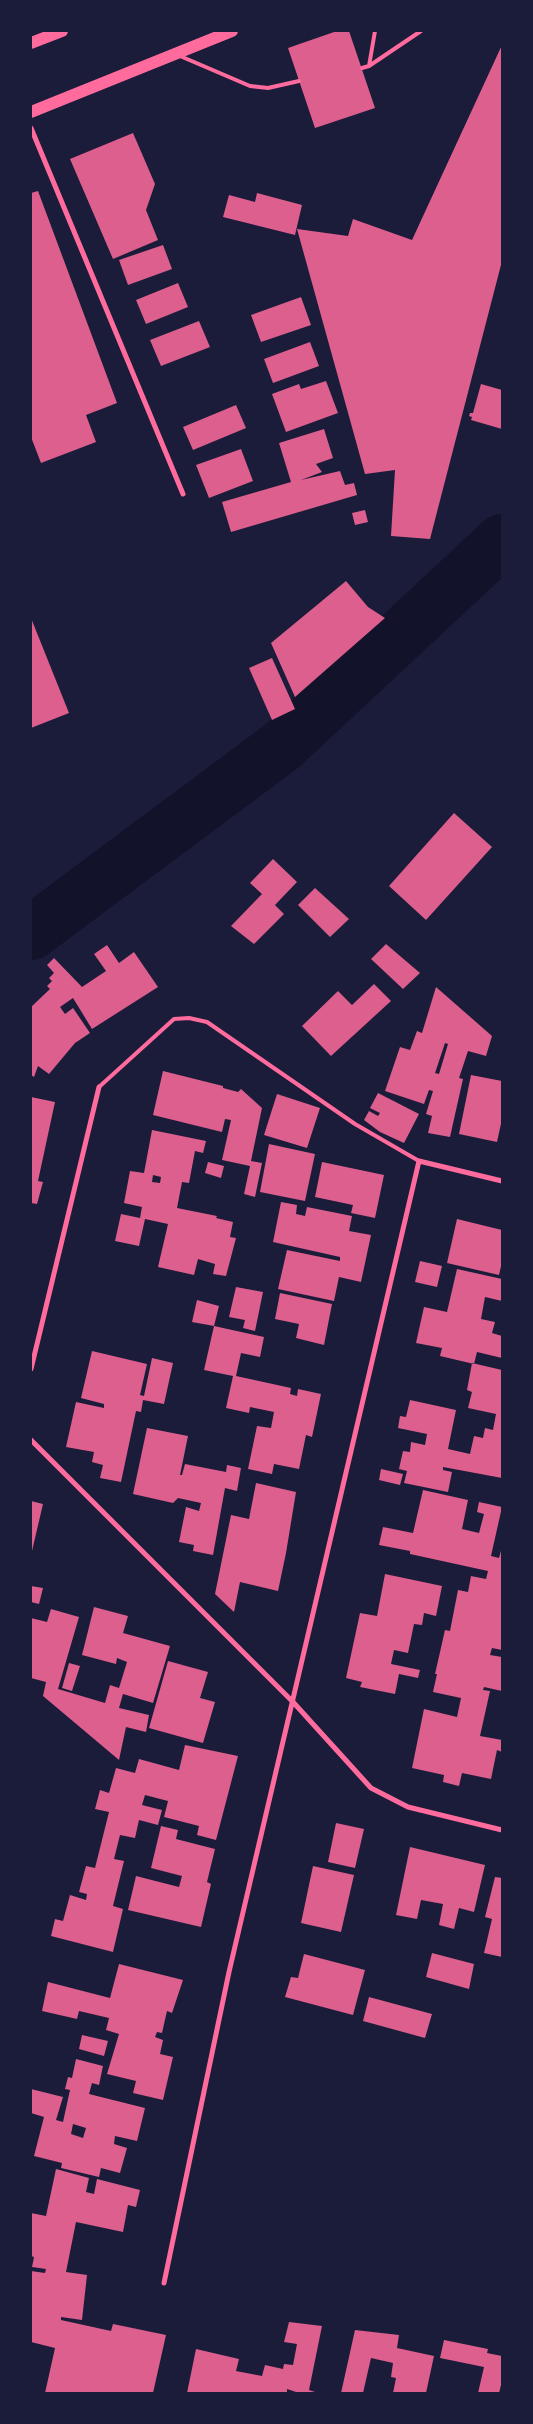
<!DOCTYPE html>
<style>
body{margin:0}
#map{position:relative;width:533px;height:2424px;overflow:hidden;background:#1b1b3a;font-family:"Titillium Web",sans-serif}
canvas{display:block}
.frame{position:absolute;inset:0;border:32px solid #1b1b3a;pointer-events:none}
</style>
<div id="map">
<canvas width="533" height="2424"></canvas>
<div class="frame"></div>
</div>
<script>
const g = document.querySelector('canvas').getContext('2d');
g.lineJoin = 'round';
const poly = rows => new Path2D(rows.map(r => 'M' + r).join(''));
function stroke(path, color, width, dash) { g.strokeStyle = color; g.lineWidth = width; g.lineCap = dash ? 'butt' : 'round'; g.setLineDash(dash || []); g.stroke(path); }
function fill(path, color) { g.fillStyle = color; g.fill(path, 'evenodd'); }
stroke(poly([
 [31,933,282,746,502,541]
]), '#12122b', 54);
fill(poly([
 [337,31,349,31,375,108,315,128,288,48],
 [502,45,502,261,430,539,391,536,395,470,365,474,297,229,348,236,353,219,412,240],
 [133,133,155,184,146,210,158,240,113,259,70,159],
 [38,191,117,403,86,415,96,442,41,463,31,437,31,193],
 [257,193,302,205,295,235,223,217,229,195,255,202],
 [163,245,172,269,128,285,119,260],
 [178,283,188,307,146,324,136,300],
 [301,297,311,325,261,342,251,315],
 [199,321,210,347,161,366,150,340],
 [310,342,319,366,273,383,264,359],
 [326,381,338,413,286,432,272,394,299,384,301,389],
 [481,384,502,390,502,429,471,420,472,417,469,416,470,413,473,413],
 [236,405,246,428,193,450,183,427],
 [324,429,333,458,316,464,322,472,301,480,340,471,345,485,354,483,357,495,231,532,222,502,291,482,279,443],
 [241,449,253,481,209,498,196,465],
 [365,510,368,522,355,525,352,513],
 [346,581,368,607,385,618,295,697,271,643],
 [31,618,69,713,31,728],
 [272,658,295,709,272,720,249,668],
 [454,813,492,847,426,920,389,886],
 [273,859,297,882,275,905,284,914,254,944,231,926,262,894,250,883],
 [315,888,349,919,330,937,298,905],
 [386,944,420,973,403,989,371,959],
 [107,945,119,963,134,952,158,987,92,1029,73,998,60,1007,65,1014,73,1008,90,1033,75,1043,49,1074,38,1066,34,1077,31,1075,31,1007,50,989,47,986,52,981,49,978,54,973,47,965,54,958,82,987,106,971,94,954],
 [374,984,391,1001,331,1056,302,1026,338,991,352,1005],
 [436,987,492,1036,486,1056,468,1051,459,1078,463,1079,450,1137,428,1133,432,1116,426,1114,433,1091,429,1090,424,1104,385,1091,400,1047,410,1050,417,1031,422,1033],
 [445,1043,448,1044,439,1074,435,1073],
 [163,1071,223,1086,223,1088,238,1092,241,1089,262,1108,251,1161,262,1163,255,1197,244,1194,250,1166,222,1160,231,1120,225,1119,222,1132,153,1115],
 [471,1075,502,1081,502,1119,497,1142,459,1134],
 [378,1093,419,1114,404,1143,380,1132,364,1120,369,1111,378,1116,380,1113,370,1108],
 [277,1094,320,1108,307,1148,264,1135],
 [31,1097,55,1102,38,1181,43,1182,37,1204,31,1203],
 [152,1130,206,1141,203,1153,195,1151,189,1183,182,1182,177,1208,217,1216,216,1218,233,1222,230,1237,236,1238,226,1276,213,1274,215,1264,198,1259,194,1275,158,1267,168,1224,145,1219,139,1246,115,1241,121,1214,140,1218,142,1207,124,1203,130,1171,144,1173],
 [153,1175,161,1177,160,1183,152,1182],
 [269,1144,315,1154,305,1201,260,1192],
 [208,1162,224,1166,221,1178,205,1173],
 [322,1162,384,1175,375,1218,351,1213,353,1205,315,1197],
 [281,1202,297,1205,296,1214,305,1216,307,1207,352,1216,349,1231,371,1235,361,1282,339,1277,334,1301,278,1289,287,1250,340,1261,340,1257,273,1242],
 [457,1219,502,1230,502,1262,499,1275,447,1263],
 [420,1261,442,1266,437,1287,415,1282],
 [457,1269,502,1279,502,1301,485,1297,481,1319,495,1322,492,1333,502,1336,502,1358,477,1352,474,1364,440,1356,442,1348,416,1343,424,1307,447,1312],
 [236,1287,263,1292,255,1331,243,1328,245,1320,229,1317],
 [280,1293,332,1304,324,1345,296,1338,299,1324,275,1319],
 [197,1300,219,1306,214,1326,192,1322],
 [214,1326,264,1337,260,1357,241,1353,236,1376,291,1388,290,1394,297,1396,298,1389,321,1394,312,1437,306,1435,299,1469,274,1464,272,1474,248,1469,257,1426,271,1428,274,1412,250,1407,249,1413,226,1408,233,1376,204,1370],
 [92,1351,147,1364,140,1395,144,1396,152,1358,173,1363,164,1404,143,1400,141,1412,136,1411,121,1482,100,1478,103,1465,92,1462,94,1452,66,1447,76,1402,104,1408,104,1404,81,1398],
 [472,1363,502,1370,502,1478,443,1467,443,1470,452,1472,448,1492,404,1483,407,1471,399,1469,403,1451,410,1452,411,1442,425,1445,427,1434,398,1428,400,1416,406,1417,410,1400,456,1410,448,1449,470,1454,474,1436,483,1438,485,1428,493,1430,496,1414,468,1408,472,1392,467,1390],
 [147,1428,188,1436,180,1475,182,1475,185,1464,226,1472,227,1465,241,1468,237,1491,225,1488,213,1555,193,1551,194,1545,179,1542,186,1507,199,1511,201,1503,178,1498,173,1503,133,1494],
 [381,1469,403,1474,400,1485,379,1480],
 [256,1483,296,1492,286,1553,278,1591,240,1582,234,1612,215,1594,231,1515,249,1519],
 [423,1490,468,1500,462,1529,479,1533,484,1514,477,1512,479,1502,502,1507,491,1556,499,1558,502,1547,502,1650,492,1648,490,1655,502,1657,502,1691,484,1687,483,1690,490,1691,480,1736,502,1740,502,1752,497,1750,491,1779,462,1773,459,1786,443,1782,444,1775,412,1768,424,1709,457,1717,461,1698,433,1692,437,1674,435,1674,445,1630,450,1631,458,1590,468,1592,471,1576,486,1579,488,1571,410,1554,410,1551,379,1545,383,1527,413,1533],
 [31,1501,43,1504,32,1551,31,1551],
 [385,1574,442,1586,436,1616,424,1613,422,1625,414,1624,408,1653,394,1650,391,1664,420,1670,418,1678,399,1674,395,1694,360,1687,362,1682,346,1678,360,1613,377,1616],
 [31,1586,43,1588,39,1604,31,1602],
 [94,1607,128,1616,123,1633,170,1646,153,1703,123,1694,119,1708,149,1715,146,1732,126,1727,119,1760,43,1696,46,1682,31,1678,31,1618,47,1622,51,1609,79,1617,58,1689,105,1703,110,1685,119,1688,127,1662,117,1658,116,1664,82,1655],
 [168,1661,208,1672,200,1698,215,1702,203,1743,149,1728],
 [69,1663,80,1666,72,1691,62,1688],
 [185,1745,238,1756,216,1840,197,1835,199,1826,164,1817,168,1801,145,1795,142,1805,162,1810,158,1825,139,1820,135,1838,120,1835,114,1859,124,1861,113,1906,123,1909,113,1952,51,1936,55,1919,63,1921,70,1895,86,1900,87,1894,79,1892,86,1866,95,1868,109,1812,95,1809,100,1790,109,1793,116,1768,135,1773,139,1759,179,1770],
 [336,1823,364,1829,355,1868,328,1862],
 [161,1826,178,1830,176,1839,215,1849,207,1882,211,1884,201,1927,128,1910,136,1876,179,1887,182,1876,151,1868],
 [410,1847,485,1865,474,1912,459,1908,454,1929,439,1925,443,1904,421,1900,417,1919,396,1915],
 [313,1866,354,1875,341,1932,301,1923],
 [495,1877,502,1878,502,1957,484,1953,492,1919,485,1917],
 [432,1953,474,1964,469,1989,426,1977],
 [304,1954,365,1970,353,2015,285,1997,291,1977,298,1978],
 [119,1964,183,1980,172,2013,167,2011,162,2033,157,2032,155,2037,163,2040,160,2054,173,2057,163,2100,133,2093,136,2081,107,2074,119,2034,106,2030,109,2018,79,2011,77,2019,42,2011,48,1982,110,1998],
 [369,1997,432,2014,425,2038,363,2021],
 [82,2035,108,2041,104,2056,79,2049],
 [76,2059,103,2066,99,2085,92,2083,89,2094,145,2108,137,2141,115,2136,114,2144,127,2148,120,2173,101,2168,99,2177,61,2168,62,2163,34,2156,44,2117,31,2113,31,2089,63,2097,56,2120,63,2122,70,2090,65,2089,68,2077,72,2078],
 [73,2124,86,2128,83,2138,71,2134],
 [56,2169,89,2178,86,2192,94,2194,97,2179,140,2190,136,2207,128,2205,123,2232,76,2222,66,2272,87,2275,82,2320,61,2317,61,2320,111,2331,113,2324,166,2335,153,2393,45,2393,55,2348,31,2342,31,2271,45,2273,46,2269,32,2267,34,2257,31,2256,31,2213,46,2216],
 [289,2322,322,2326,309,2390,318,2393,299,2393,287,2389,287,2393,187,2393,196,2349,239,2359,236,2371,262,2376,265,2365,283,2369,284,2364,293,2365,297,2344,284,2342],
 [355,2330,399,2335,397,2348,434,2356,426,2393,393,2393,396,2378,391,2377,393,2363,371,2358,363,2393,341,2393],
 [444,2340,488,2349,487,2353,502,2356,502,2381,499,2393,478,2393,484,2367,440,2358]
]), '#dd5f8e');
stroke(poly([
 [180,56,250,86,268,88,299,81],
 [369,66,375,31],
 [362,68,369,66,421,31],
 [99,1087,174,1019,189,1018,207,1022,355,1124,419,1161]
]), '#ff6b9d', 4);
stroke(poly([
 [31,128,183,494],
 [31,1369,99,1087],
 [31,1440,293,1702,371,1788,408,1807,502,1830],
 [164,2283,229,1972,419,1161,502,1181]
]), '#ff6b9d', 5);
stroke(poly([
 [31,43,62,31],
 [31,112,232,31]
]), '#ff6b9d', 12);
</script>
